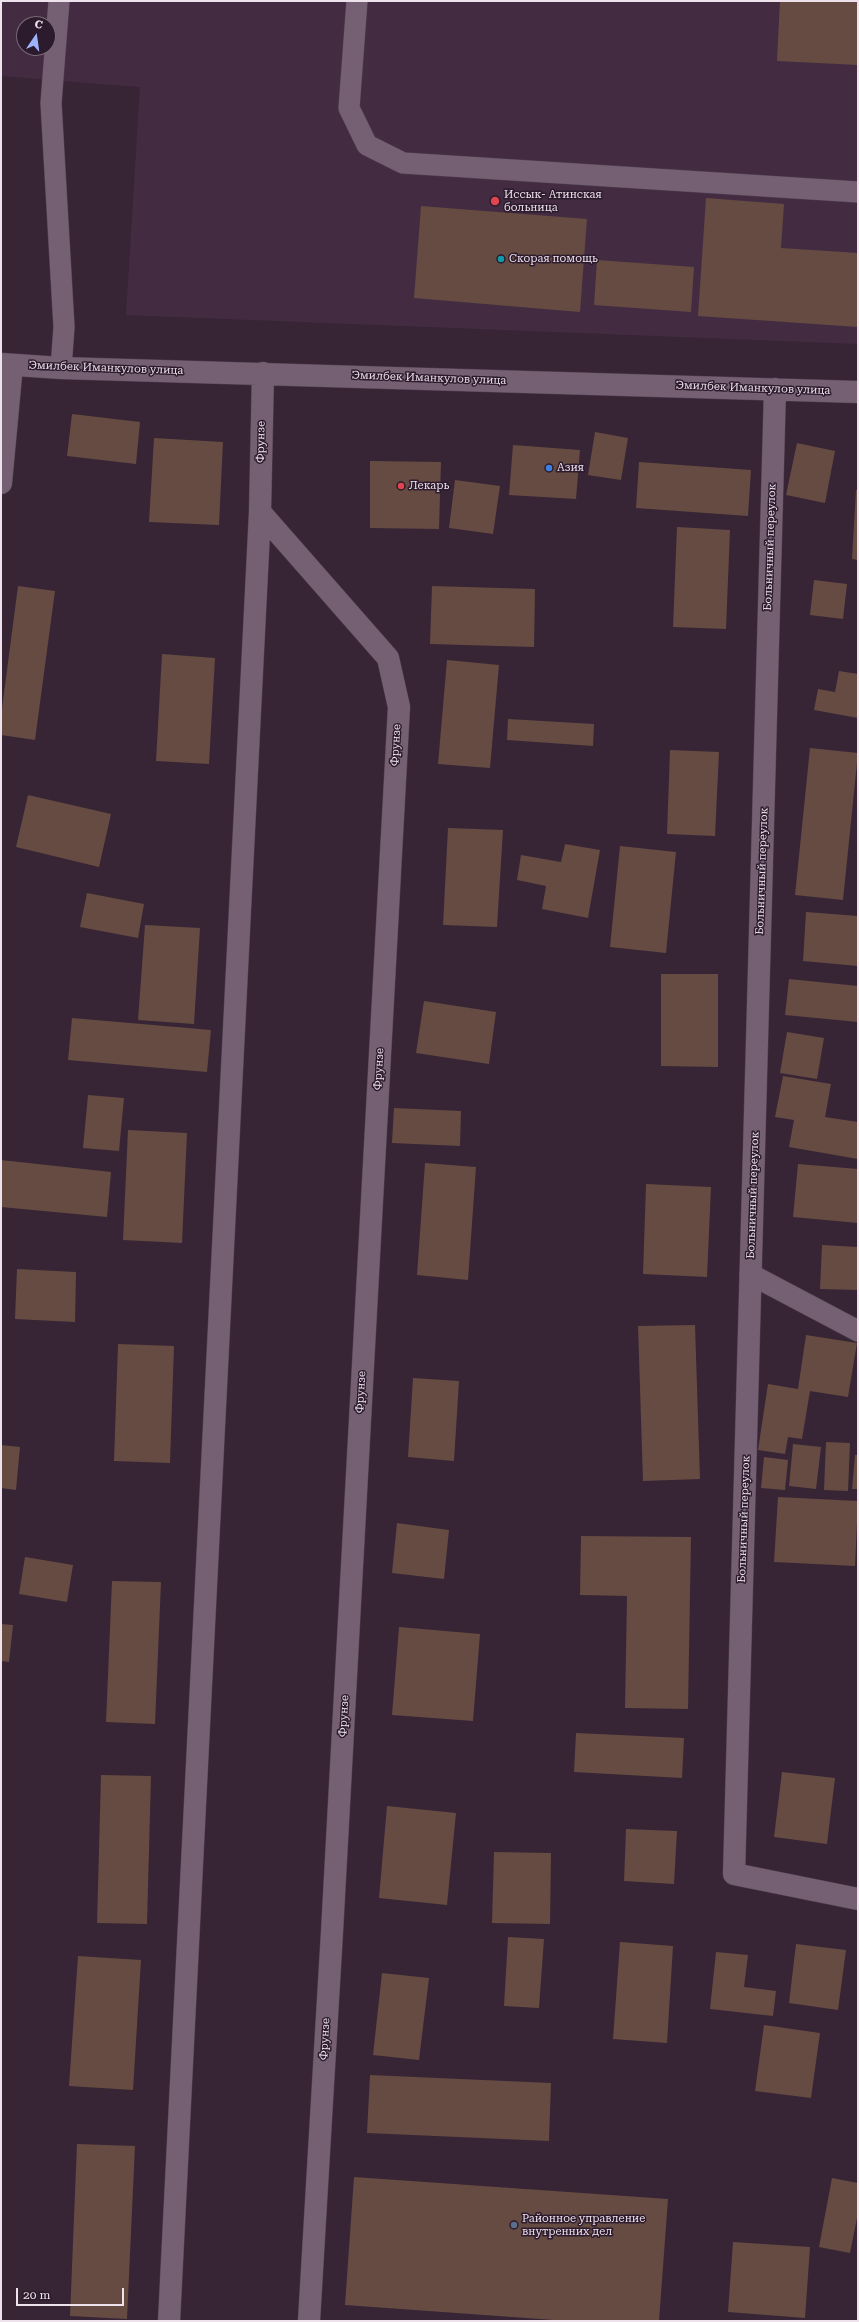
<!DOCTYPE html>
<meta charset="utf-8">
<style>
body{margin:0}
#map{position:relative;width:859px;height:2322px;overflow:hidden;background:#372536;font-family:"Roboto Serif",serif}
canvas{display:block}
.frame{position:absolute;inset:0;border:2px solid #eee2ed;pointer-events:none}
.north{position:absolute;left:16px;top:16px;width:40px;height:40px;box-sizing:border-box;background:#2c1b2c;border:1px solid #7a6b79;border-radius:50%;rotate:13deg;font-size:11px;font-weight:700;line-height:16px;text-align:center;color:#eee2ed}
.north::after{content:'';display:block;margin:auto;width:14px;height:18px;background:#9db4fd;clip-path:polygon(50% 0,100% 100%,50% 72%,0 100%)}
.scale{position:absolute;left:16px;top:2288px;width:108px;height:18px;box-sizing:border-box;border:2px solid #eee2ed;border-top:0;padding-left:5px;font-size:12px;line-height:14px;white-space:nowrap;color:#eee2ed;-webkit-text-stroke:3px #2c1b2c;paint-order:stroke}
</style>
<div id="map">
<canvas width="859" height="2322"></canvas>
<div class="frame"></div>
<div class="north">С</div>
<div class="scale">20 m</div>
</div>
<script>
const g = document.querySelector('canvas').getContext('2d');
g.lineJoin = 'round';
function fill(path, color) { g.fillStyle = color; g.fill(path, 'evenodd'); }
const poly = rows => new Path2D(rows.map(r => 'M' + r).join(''));
function stroke(path, color, width, dash) { g.strokeStyle = color; g.lineWidth = width; g.lineCap = dash ? 'butt' : 'round'; g.setLineDash(dash || []); g.stroke(path); }
function label(font, color, halo, rows, align = 'center') {
  g.font = font + ' "Roboto Serif",serif'; g.lineWidth = 3; g.setLineDash([]); g.textBaseline = 'middle'; g.strokeStyle = halo; g.fillStyle = color; for (const [text, x, y, turn = 0] of rows) {
    g.save(); g.translate(x, y); g.rotate((+turn || 0) * Math.PI / 180); g.textAlign = isNaN(turn) ? turn : align; if (halo) g.strokeText(text, 0, 0); g.fillText(text, 0, 0); g.restore();
  }
}
fill(poly([
 [1,1,858,1,858,344,126,315,140,87,1,76],
 [24,24,48,24,48,48,24,48]
]), '#432c42');
fill(poly([
 [780,1,858,1,858,65,777,61],
 [706,198,784,204,781,248,858,253,858,327,698,316],
 [421,206,587,219,580,312,414,298],
 [597,260,694,267,691,312,594,305],
 [72,414,140,422,136,464,67,456],
 [595,432,628,438,621,480,588,475],
 [154,438,223,442,219,525,149,522],
 [797,443,835,451,825,503,786,495],
 [513,445,580,450,576,499,509,495],
 [370,461,441,462,439,529,370,528],
 [639,462,751,470,748,516,636,508],
 [455,480,500,486,493,534,449,528],
 [856,490,858,490,858,560,852,559],
 [677,527,730,530,726,629,673,627],
 [814,580,847,584,843,619,810,615],
 [18,586,55,591,35,740,1,735,1,716],
 [432,586,535,589,534,647,430,644],
 [162,654,215,658,209,764,156,761],
 [447,660,499,665,490,768,438,764],
 [839,671,858,674,858,718,814,710,818,689,835,692],
 [508,719,594,724,593,746,507,740],
 [810,748,858,753,843,900,795,895],
 [670,750,719,752,715,836,667,834],
 [28,795,111,814,99,867,16,847],
 [448,828,503,830,497,927,443,925],
 [565,844,600,850,588,918,542,909,546,886,517,880,521,855,561,862],
 [620,846,676,852,666,953,610,947],
 [87,893,144,904,138,938,80,927],
 [806,912,858,916,858,966,803,961],
 [145,925,200,928,194,1024,138,1020],
 [661,974,718,974,718,1067,661,1066],
 [789,979,858,986,858,1022,785,1015],
 [424,1001,496,1012,489,1064,416,1053],
 [72,1018,211,1030,207,1072,68,1060],
 [787,1032,824,1038,817,1079,780,1073],
 [783,1076,831,1084,825,1117,858,1122,858,1159,789,1147,794,1120,775,1117],
 [88,1095,124,1098,119,1151,83,1148],
 [394,1108,461,1111,460,1146,392,1143],
 [128,1130,187,1133,182,1243,123,1240],
 [1,1160,111,1172,107,1217,1,1207],
 [425,1163,476,1167,468,1280,417,1275],
 [798,1164,858,1169,858,1223,793,1217],
 [646,1184,711,1187,707,1277,643,1274],
 [822,1245,858,1247,858,1290,820,1289],
 [17,1269,76,1272,75,1322,15,1319],
 [695,1325,700,1479,643,1481,638,1326],
 [806,1335,857,1343,848,1397,810,1391,802,1439,788,1437,785,1454,758,1450,768,1384,798,1389],
 [118,1344,174,1346,170,1463,114,1461],
 [413,1378,459,1381,454,1461,408,1457],
 [826,1442,850,1443,848,1491,824,1490],
 [793,1444,821,1447,816,1489,789,1486],
 [1,1445,20,1447,16,1490,1,1488],
 [855,1455,858,1455,858,1489,852,1489],
 [764,1457,788,1460,785,1490,761,1488],
 [778,1497,858,1501,855,1566,774,1562],
 [397,1523,449,1530,444,1579,392,1573],
 [581,1536,691,1537,688,1709,625,1708,627,1596,580,1595],
 [25,1557,73,1565,67,1602,19,1594],
 [112,1581,161,1582,155,1724,106,1722],
 [1,1624,13,1625,9,1662,1,1661],
 [399,1627,480,1634,473,1721,392,1715],
 [576,1733,684,1738,682,1778,574,1772],
 [782,1772,835,1778,827,1844,774,1837],
 [101,1775,151,1776,147,1924,97,1923],
 [387,1806,456,1813,447,1905,379,1898],
 [626,1829,677,1831,674,1884,624,1881],
 [494,1852,551,1853,550,1924,492,1923],
 [508,1937,544,1939,539,2008,504,2006],
 [620,1942,673,1946,667,2043,613,2039],
 [796,1944,846,1950,838,2010,789,2003],
 [716,1952,748,1955,744,1987,776,1991,773,2016,710,2009],
 [78,1956,141,1960,133,2090,69,2086],
 [382,1973,429,1978,419,2060,373,2055],
 [764,2025,820,2033,811,2098,755,2091],
 [370,2075,551,2083,549,2141,367,2133],
 [77,2144,135,2146,127,2319,70,2316],
 [354,2177,668,2199,659,2321,568,2321,345,2305],
 [832,2178,858,2183,858,2213,850,2253,819,2247],
 [733,2242,810,2247,805,2318,728,2312]
]), '#664b42');
const lane = poly([
 [59,1,51,103,64,327,61,368],
 [357,1,349,108,367,145,403,163,858,192],
 [750,1274,858,1331]
]);
const street = poly([
 [1,364,61,368,858,392],
 [775,389,734,1874,858,1899],
 [1,483,12,365],
 [260,512,388,658,399,707,332,1932,309,2321],
 [169,2321,260,512,263,373]
]);
stroke(lane, '#50404f', 22);
stroke(street, '#50404f', 23);
stroke(lane, '#745f73', 21);
stroke(street, '#745f73', 22);
for (const [x, y, r, color] of [
 [495,201,5,"#e0444e"],
 [501,259,4,"#0f9aa8"],
 [549,468,4,"#3f7fe0"],
 [401,486,4,"#e0444e"],
 [514,2225,4,"#5c6f8a"]
]) { const dot = new Path2D(); dot.arc(x, y, r, 0, 2 * Math.PI); g.fillStyle = color; g.fill(dot); stroke(dot, '#2c1b2c', 1.5); }
label('11px', '#eee2ed', '#2c1b2c', [
 ["Иссык- Атинская",504,195],
 ["больница",504,208],
 ["Скорая помощь",509,259],
 ["Азия",557,468],
 ["Лекарь",409,486],
 ["Районное управление",522,2219],
 ["внутренних дел",522,2232]
], 'left');
label('11px', '#eee2ed', '#2c1b2c', [
 ["Эмилбек Иманкулов улица",106,368,2],
 ["Эмилбек Иманкулов улица",429,378,2],
 ["Эмилбек Иманкулов улица",753,388,2],
 ["Фрунзе",261,442,-89],
 ["Больничный переулок",770,547,-88],
 ["Фрунзе",396,745,-87],
 ["Больничный переулок",762,871,-88],
 ["Фрунзе",379,1069,-87],
 ["Больничный переулок",753,1195,-88],
 ["Фрунзе",361,1392,-87],
 ["Больничный переулок",744,1519,-88],
 ["Фрунзе",344,1716,-87],
 ["Фрунзе",325,2039,-87]
]);
</script>
